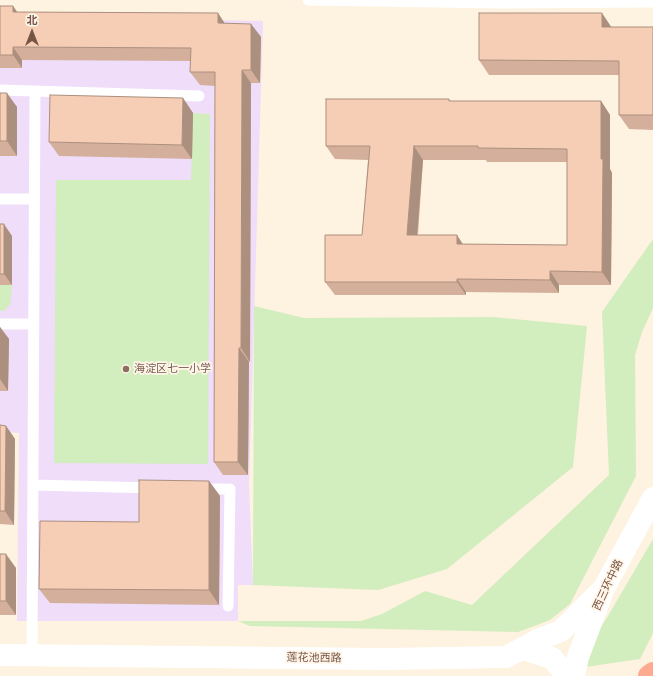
<!DOCTYPE html>
<meta charset="utf-8">
<style>
body{margin:0}
#map{position:relative;width:653px;height:676px;overflow:hidden;background:#fef2e0;font-family:Cabin,"Noto Sans SC",sans-serif}
canvas{display:block}
.north{position:absolute;left:12px;top:12px;width:40px;height:40px;-webkit-text-stroke:3px #fff5e8;paint-order:stroke;rotate:0deg;font-size:11px;font-weight:700;line-height:16px;text-align:center;color:#775545}
.north::after{content:'';display:block;margin:auto;width:14px;height:18px;background:#775545;clip-path:polygon(50% 0,100% 100%,50% 72%,0 100%)}
</style>
<div id="map">
<canvas width="653" height="676"></canvas>
<div class="north">北</div>
</div>
<script>
const g = document.querySelector('canvas').getContext('2d');
g.lineJoin = 'round';
function fill(path, color) { g.fillStyle = color; g.fill(path, 'evenodd'); }
const poly = rows => new Path2D(rows.map(r => 'M' + r).join(''));
function stroke(path, color, width, dash) { g.strokeStyle = color; g.lineWidth = width; g.lineCap = dash ? 'butt' : 'round'; g.setLineDash(dash || []); g.stroke(path); }
function label(font, color, halo, rows, align = 'center') {
  g.font = font + ' Cabin,"Noto Sans SC",sans-serif'; g.lineWidth = 3.5; g.setLineDash([]); g.textBaseline = 'middle'; g.strokeStyle = halo; g.fillStyle = color; for (const [text, x, y, turn = 0] of rows) {
    g.save(); g.translate(x, y); g.rotate((+turn || 0) * Math.PI / 180); g.textAlign = isNaN(turn) ? turn : align; if (halo) g.strokeText(text, 0, 0); g.fillText(text, 0, 0); g.restore();
  }
}
fill(poly([
 [0,15,263,21,249,485,253,585,238,585,238,621,17,621,19,433,0,432]
]), '#efddfa');
fill(poly([
 [193,113,210,114,208,464,54,463,56,180,191,180],
 [653,239,653,308,642,332,635,355,636,476,570,604,550,620,518,632,250,626,238,621,361,621,382,614,425,591,472,605,609,475,602,312],
 [0,285,12,285,10,304,4,311,0,311],
 [254,306,304,318,493,317,587,326,573,467,447,569,378,590,253,585],
 [653,539,653,633,640,659,585,667,594,637,608,616]
]), '#d2edbe');
stroke(poly([
 [308,0,501,3,653,2],
 [0,90,199,96],
 [0,199,34,199],
 [0,324,33,324],
 [33,485,154,488],
 [201,489,230,489,228,606],
 [32,655,35,91]
]), '#fff', 11);
stroke(poly([
 [523,649,552,658,567,676],
 [0,655,383,659,506,657,540,639,561,631,604,588],
 [574,676,578,657,604,588,653,498]
]), '#fff', 22);
stroke(poly([
 [649,676,653,673]
]), '#feaa91', 22);
fill(poly([
 [0,6,13,6,17,12,218,13,225,24,251,24,261,37,260,83,251,83,250,362,249,362,248,475,223,475,214,462,215,86,200,85,190,72,191,61,22,60,22,68,0,68],
 [611,27,653,27,653,130,629,129,619,115,619,75,489,75,479,60],
 [0,93,17,107,17,156,0,156],
 [183,98,193,113,192,159,59,156,49,142],
 [449,99,450,101,601,101,610,115,610,169,612,173,611,285,559,285,559,293,466,292,466,295,335,295,325,282,362,235,368,160,335,159,326,146],
 [423,160,486,160,487,162,567,162,567,245,463,244,418,235],
 [0,224,12,236,12,285,0,285],
 [0,327,9,339,8,391,0,391],
 [0,425,6,426,15,439,14,525,0,524],
 [209,481,220,496,219,605,50,603,39,589,139,522],
 [0,554,16,568,16,615,0,615]
]), '#d4b09c');
fill(poly([
 [13,6,22,19,13,12],
 [218,13,227,27,218,23],
 [602,13,612,28,602,27],
 [251,24,261,37,260,83,251,70],
 [13,47,22,60,22,68,13,55],
 [242,70,251,83,250,362,241,348],
 [7,93,17,107,17,156,7,141],
 [183,98,193,113,192,159,182,145],
 [601,101,610,115,610,169,612,173,611,285,602,272,601,159],
 [414,146,423,160,416,249,407,235],
 [4,224,12,236,12,285,4,274],
 [457,235,466,249,457,244],
 [550,271,559,285,559,293,550,280],
 [457,279,466,292,466,295,457,282],
 [0,327,9,339,8,391,0,379],
 [239,348,249,362,248,475,238,462],
 [6,426,15,439,14,525,5,511],
 [209,481,220,496,219,605,209,590],
 [6,554,16,568,16,615,6,601]
]), '#ac907f');
const building = poly([
 [0,6,13,6,13,12,218,13,218,23,251,24,251,70,242,70,241,348,239,348,238,462,214,462,215,72,190,72,191,48,13,47,13,55,0,55,0,6],
 [479,13,602,13,602,27,653,27,653,115,619,115,619,61,479,60,479,13],
 [0,93,7,93,7,141,0,141,0,93],
 [50,95,183,98,182,145,49,142,50,95],
 [326,99,449,99,449,101,601,101,601,159,603,159,602,272,550,271,550,280,457,279,457,282,325,282,325,235,362,235,370,146,326,146,326,99],
 [414,146,478,146,478,148,567,149,567,245,457,244,457,235,407,235,414,146],
 [0,224,4,224,4,274,0,274,0,224],
 [0,425,6,426,5,511,0,511,0,425],
 [139,480,209,481,209,590,39,589,40,521,139,522,139,480],
 [0,554,6,554,6,601,0,601,0,554]
]);
fill(building, '#f6cdb5');
stroke(building, '#ac907f', 1);
for (const [x, y, r, color] of [
 [126,369,4,"#8d6e63"]
]) { const dot = new Path2D(); dot.arc(x, y, r, 0, 2 * Math.PI); g.fillStyle = color; g.fill(dot); stroke(dot, '#fff5e8', 1.5); }
label('11px', '#785e54', '#fff5e8', [
 ["海淀区七一小学",134,369]
], 'left');
label('11px', '#775545', '#fff5e8', [
 ["西三环中路",608,585,-65],
 ["莲花池西路",314,658,1]
]);
</script>
